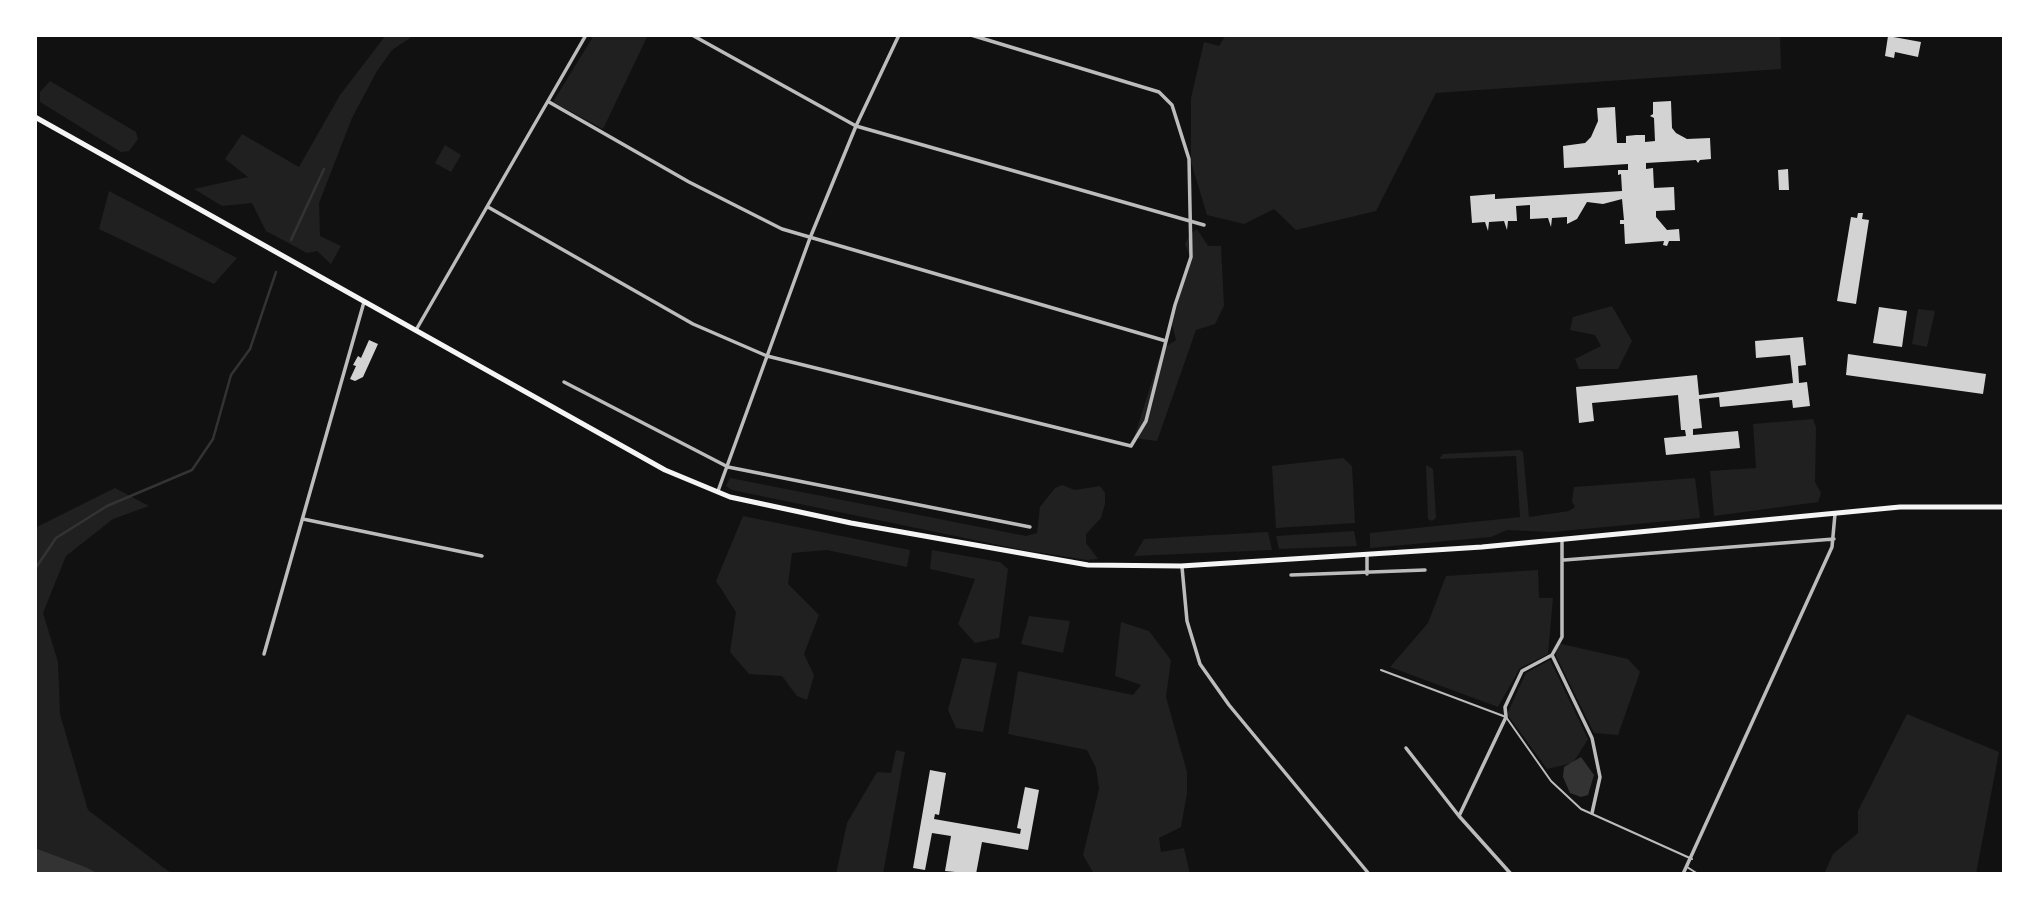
<!DOCTYPE html>
<style>
body{margin:0}
#map{position:relative;width:2039px;height:909px;overflow:hidden;background:#111;font-family:"Alegreya Sans",sans-serif}
canvas{display:block}
.frame{position:absolute;inset:0;border:37px solid #fff;pointer-events:none}
</style>
<div id="map">
<canvas width="2039" height="909"></canvas>
<div class="frame"></div>
</div>
<script>
const g = document.querySelector('canvas').getContext('2d');
g.lineJoin = 'round';
function fill(path, color) { g.fillStyle = color; g.fill(path, 'evenodd'); }
const poly = rows => new Path2D(rows.map(r => 'M' + r).join(''));
function stroke(path, color, width, dash) { g.strokeStyle = color; g.lineWidth = width; g.lineCap = dash ? 'butt' : 'round'; g.setLineDash(dash || []); g.stroke(path); }
fill(poly([
 [386,35,411,35,410,38,392,50,377,71,352,118,319,203,320,236,341,246,331,264,317,251,307,253,266,231,252,203,222,206,194,189,248,177,225,159,242,134,299,167,340,95],
 [594,35,648,35,603,129,553,102],
 [1226,35,1780,35,1781,69,1436,93,1376,211,1296,230,1274,209,1244,224,1207,215,1191,162,1191,98,1204,42,1219,46],
 [50,81,136,132,138,139,129,151,121,152,40,102,40,92],
 [445,145,461,155,451,172,435,163],
 [109,191,237,258,214,284,99,229],
 [1197,229,1208,246,1221,246,1224,306,1215,324,1196,330,1157,441,1134,438,1162,349,1176,340,1172,324,1190,257,1185,244,1190,234],
 [1612,306,1632,341,1618,369,1579,369,1575,359,1601,346,1595,335,1570,330,1573,317],
 [1918,309,1935,311,1927,347,1912,344],
 [1813,419,1816,427,1815,482,1821,493,1818,502,1714,516,1710,471,1756,468,1753,424],
 [1520,450,1523,452,1529,517,1569,511,1575,507,1572,501,1574,487,1695,478,1700,518,1552,532,1507,530,1491,537,1370,548,1370,533,1520,517,1516,456,1439,459,1443,454],
 [1343,458,1352,466,1355,523,1276,528,1272,466],
 [1426,465,1433,469,1436,518,1432,521,1428,519],
 [730,478,1026,536,1037,533,1040,507,1055,488,1062,485,1075,490,1100,486,1105,493,1105,504,1101,518,1086,534,1086,543,1098,559,1087,560,1023,550,732,490,726,486],
 [115,488,149,506,113,519,66,556,43,613,58,662,60,714,88,810,168,871,178,874,99,874,35,848,35,528],
 [743,516,910,550,907,567,827,550,792,553,788,584,819,615,804,654,814,675,807,700,797,696,782,676,749,674,730,652,736,612,716,581],
 [1354,531,1357,546,1279,549,1276,536],
 [1268,532,1272,550,1134,556,1144,539],
 [932,550,1000,562,1008,569,999,638,975,643,958,624,975,579,930,569],
 [1538,570,1539,598,1553,598,1548,654,1520,668,1498,707,1390,667,1428,623,1446,576],
 [1029,616,1070,621,1063,653,1021,644],
 [1121,622,1149,631,1171,660,1166,697,1187,772,1187,793,1181,827,1159,838,1161,852,1184,848,1190,874,1094,874,1083,855,1099,789,1096,768,1087,750,1008,734,1018,671,1133,695,1141,685,1115,676],
 [1557,643,1628,659,1640,672,1618,735,1594,733,1556,656],
 [962,658,997,663,983,732,956,728,948,710],
 [1550,660,1588,739,1573,763,1547,769,1507,714,1526,673],
 [1907,714,1999,752,1976,874,1824,874,1833,854,1858,833,1858,811],
 [896,750,905,752,883,874,836,874,847,823,877,772,891,773]
]), '#202020');
fill(poly([
 [1581,757,1594,775,1588,795,1581,797,1570,793,1563,777,1564,767],
 [35,848,85,867,99,874,35,874]
]), '#333');
stroke(poly([
 [291,240,324,169],
 [35,569,56,538,107,506,192,470,213,439,231,375,250,349,276,272]
]), '#333', 2.5);
fill(poly([
 [1888,36,1921,42,1918,57,1895,52,1894,58,1885,56],
 [1671,101,1672,128,1676,133,1687,139,1710,138,1711,159,1700,160,1698,163,1696,160,1646,163,1646,169,1653,168,1654,188,1674,187,1675,210,1656,211,1656,217,1667,230,1679,229,1680,241,1669,241,1667,246,1663,245,1664,241,1625,244,1624,224,1620,224,1620,220,1624,220,1622,199,1603,204,1587,202,1577,219,1567,224,1567,217,1552,218,1551,227,1548,218,1530,219,1530,205,1516,206,1517,221,1508,221,1507,230,1504,221,1489,222,1488,231,1485,222,1472,223,1470,196,1495,194,1495,199,1622,191,1621,174,1618,175,1618,170,1628,170,1628,164,1564,168,1563,146,1585,143,1591,137,1598,121,1597,108,1615,107,1617,143,1626,143,1626,136,1636,135,1645,135,1645,142,1655,141,1654,118,1650,116,1653,114,1653,102],
 [1788,169,1789,190,1779,190,1778,170],
 [1858,213,1863,213,1862,219,1869,220,1856,304,1837,301,1851,217,1857,218],
 [1879,307,1907,311,1902,347,1873,343],
 [1803,337,1806,365,1798,366,1799,383,1807,382,1810,406,1793,408,1792,400,1720,407,1719,397,1699,399,1702,428,1693,429,1693,435,1738,431,1740,448,1666,455,1664,438,1686,436,1685,430,1681,430,1678,395,1592,403,1594,421,1579,423,1576,387,1697,375,1699,395,1793,383,1790,355,1756,358,1755,341],
 [369,340,378,344,363,377,355,381,350,379,356,366,353,365,358,356,361,358],
 [1848,354,1986,374,1983,394,1846,375],
 [930,770,946,773,939,815,935,814,934,819,1020,834,1021,829,1017,828,1025,787,1039,790,1028,850,982,842,976,874,945,871,951,836,932,833,925,870,913,868]
]), '#d3d3d3');
stroke(poly([
 [1381,670,1506,717,1551,781,1581,809,1692,859],
 [1687,867,1698,874]
]), '#bcbcbc', 2);
stroke(poly([
 [692,35,856,126,1204,225],
 [549,102,689,182,782,229,1166,341],
 [488,207,693,324,767,356,1131,446,1146,421,1175,305,1191,257,1189,159,1172,105,1159,92,971,35],
 [416,330,586,35],
 [564,382,728,467,1030,527],
 [718,491,810,238,856,126,899,35],
 [303,519,482,556],
 [1562,540,1562,637,1552,655,1592,738,1600,777,1592,813],
 [1367,555,1367,574],
 [1564,560,1834,539],
 [1182,567,1187,621,1200,664,1229,705,1369,874],
 [1291,575,1425,570],
 [264,654,364,302],
 [1406,748,1459,816,1511,874],
 [1459,816,1506,717,1505,707,1522,671,1552,655],
 [1683,874,1832,547,1835,514]
]), '#bcbcbc', 3.5);
stroke(poly([
 [35,117,665,470,730,497,851,523,1088,565,1181,566,1482,547,1900,507,2004,507]
]), '#f5f5f5', 5);
</script>
